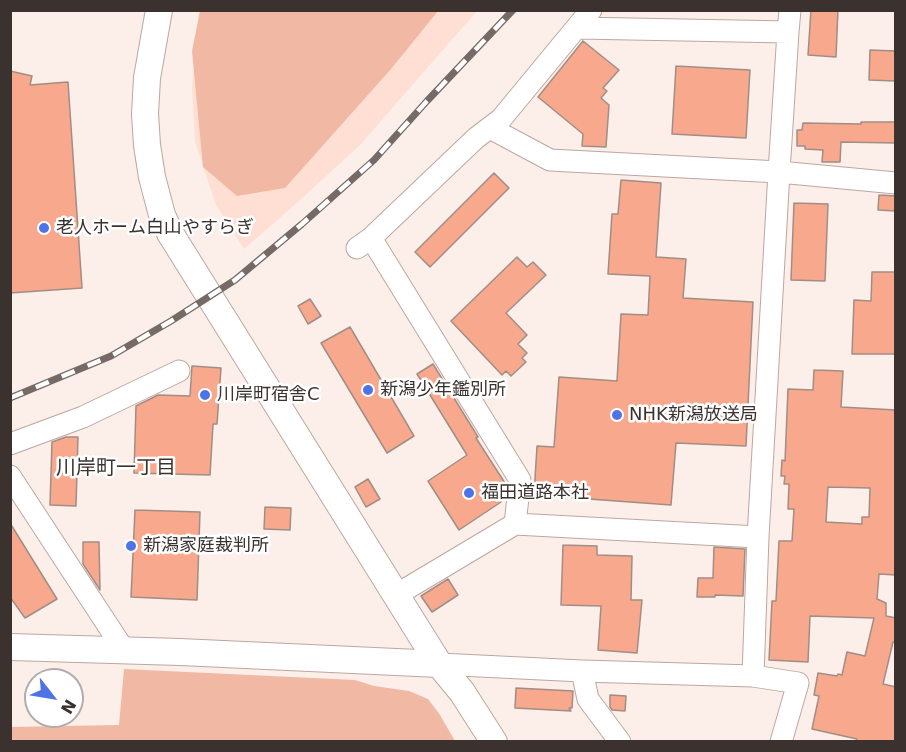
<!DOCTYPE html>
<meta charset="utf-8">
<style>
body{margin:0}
#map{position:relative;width:906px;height:752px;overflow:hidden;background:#fceee9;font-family:"DejaVu Sans",sans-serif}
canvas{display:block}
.frame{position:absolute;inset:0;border:12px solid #3b322f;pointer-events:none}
.north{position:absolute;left:24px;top:668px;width:60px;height:60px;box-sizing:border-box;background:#fff;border:2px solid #b1adac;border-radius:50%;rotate:121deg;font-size:16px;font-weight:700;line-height:24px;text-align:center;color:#3b322f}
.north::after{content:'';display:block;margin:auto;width:21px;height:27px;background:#4e73e7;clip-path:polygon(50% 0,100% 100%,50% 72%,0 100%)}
</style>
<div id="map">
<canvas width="906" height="752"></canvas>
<div class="frame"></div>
<div class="north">N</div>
</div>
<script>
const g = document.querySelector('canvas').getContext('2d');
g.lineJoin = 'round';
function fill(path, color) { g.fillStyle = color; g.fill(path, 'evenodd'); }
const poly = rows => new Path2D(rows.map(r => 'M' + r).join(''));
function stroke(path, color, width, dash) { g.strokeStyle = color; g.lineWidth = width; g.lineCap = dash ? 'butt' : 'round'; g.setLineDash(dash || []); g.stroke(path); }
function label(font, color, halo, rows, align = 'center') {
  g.font = font + ' "DejaVu Sans","Noto Sans JP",sans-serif'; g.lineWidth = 5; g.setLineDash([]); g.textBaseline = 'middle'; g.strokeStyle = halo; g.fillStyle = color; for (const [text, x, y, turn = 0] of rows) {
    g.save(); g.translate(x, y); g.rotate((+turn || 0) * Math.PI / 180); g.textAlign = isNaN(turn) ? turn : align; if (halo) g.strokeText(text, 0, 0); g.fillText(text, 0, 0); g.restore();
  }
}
fill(poly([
 [199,11,477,11,360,145,299,201,244,249,216,205,195,142,192,88]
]), '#ffdfd4');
fill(poly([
 [200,11,200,10,438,11,391,69,285,188,237,196,203,167,192,51],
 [124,669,355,680,374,686,409,691,428,699,440,715,455,741,11,741,11,727,119,725]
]), '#f1b8a4');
const building = poly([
 [811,10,838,10,836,57,808,55,811,10],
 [583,41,619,70,603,88,607,91,601,98,609,105,606,147,582,146,583,134,538,97,583,41],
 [870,50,896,51,896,81,869,80,870,50],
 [676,66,750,70,746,138,672,134,676,66],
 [10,71,32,76,30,85,68,82,82,288,10,293,10,71],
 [861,122,896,122,896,143,841,142,840,162,822,162,823,150,805,149,805,146,797,146,797,130,802,130,803,123,861,124,861,122],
 [494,173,509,188,430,267,415,252,494,173],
 [621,180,661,183,656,257,686,259,683,298,753,302,746,446,676,443,671,505,534,495,537,446,554,447,559,377,617,381,621,314,648,315,650,276,608,274,612,214,618,214,621,180],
 [879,195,896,196,896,211,878,210,879,195],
 [794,203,828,204,825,281,791,280,794,203],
 [517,257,527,267,533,262,546,275,506,313,527,335,518,344,527,353,522,358,526,362,511,376,506,371,502,375,451,321,517,257],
 [872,272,896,272,896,354,852,354,854,300,871,301,872,272],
 [310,299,321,316,308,324,298,306,310,299],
 [350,327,414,436,387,453,321,343,350,327],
 [433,364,478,437,476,438,505,483,501,502,459,530,428,481,467,455,417,374,433,364],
 [192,366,221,368,217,424,213,424,210,475,134,473,136,406,158,395,190,396,192,366],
 [814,370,843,371,841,407,896,410,896,575,879,574,877,599,886,603,886,616,896,618,896,642,893,642,883,684,896,687,896,741,856,741,857,739,812,729,819,696,814,695,818,673,837,676,838,674,842,675,847,652,865,656,874,618,810,616,808,662,769,660,772,601,776,601,779,541,792,541,794,509,788,509,789,484,784,484,785,476,781,476,782,460,785,461,788,389,813,390,814,370],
 [828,487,870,488,869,517,862,517,862,524,826,522,828,487],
 [66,437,78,437,76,506,50,505,52,442,66,437],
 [368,479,380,499,366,507,355,487,368,479],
 [265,507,291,508,290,530,264,529,265,507],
 [135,510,200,512,197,600,131,597,135,510],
 [10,523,57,599,25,618,10,597,10,523],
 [83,542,99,542,100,590,83,564,83,542],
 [563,545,597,546,597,555,632,556,631,600,642,600,637,653,598,650,601,606,561,605,563,545],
 [714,547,745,549,743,596,715,595,715,597,697,597,698,578,713,578,714,547],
 [448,579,458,595,432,612,421,596,448,579],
 [516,688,573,691,572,708,569,708,571,711,515,708,516,688],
 [610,695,626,696,625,711,612,710,610,707,610,695]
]);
fill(building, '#f8a98d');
stroke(building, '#a28d85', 1.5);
const minor = poly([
 [578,28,788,32,790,10],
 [490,128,550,160,779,172,788,32],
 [371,238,520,480,515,524,396,595],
 [357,248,371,238,476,138,501,119,591,10],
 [10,444,83,417,179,371],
 [10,476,124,650],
 [515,524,758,537],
 [439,664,582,671,753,676,758,537,779,172,896,183],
 [582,671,588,699,620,742],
 [753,676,798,683,781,742]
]);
const tertiary = poly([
 [159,10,147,78,145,114,147,145,152,177,162,215,170,233,439,664,462,692,494,742],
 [10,647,180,652,439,664]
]);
stroke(minor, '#bda7a0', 23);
stroke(tertiary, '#bda7a0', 28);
stroke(minor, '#fff', 21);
stroke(tertiary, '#fff', 26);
const rail = poly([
 [10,398,111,356,171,321,235,280,302,224,374,160,427,101,513,10]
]);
stroke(rail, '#756a66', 7);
stroke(rail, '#fff', 4.5, [14]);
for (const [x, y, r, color] of [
 [44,228,6,"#4e73e7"],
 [368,390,6,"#4e73e7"],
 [205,395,6,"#4e73e7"],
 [617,415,6,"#4e73e7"],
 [469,493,6,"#4e73e7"],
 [131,546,6,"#4e73e7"]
]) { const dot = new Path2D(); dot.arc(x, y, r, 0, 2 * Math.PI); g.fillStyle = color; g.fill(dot); stroke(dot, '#fff', 2); }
label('18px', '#3b322f', '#fff', [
 ["老人ホーム白山やすらぎ",56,228],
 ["新潟少年鑑別所",380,390],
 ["川岸町宿舎C",217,395],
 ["NHK新潟放送局",629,415],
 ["福田道路本社",481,493],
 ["新潟家庭裁判所",143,546]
], 'left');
label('20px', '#3b322f', '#fff', [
 ["川岸町一丁目",116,469]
]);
</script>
